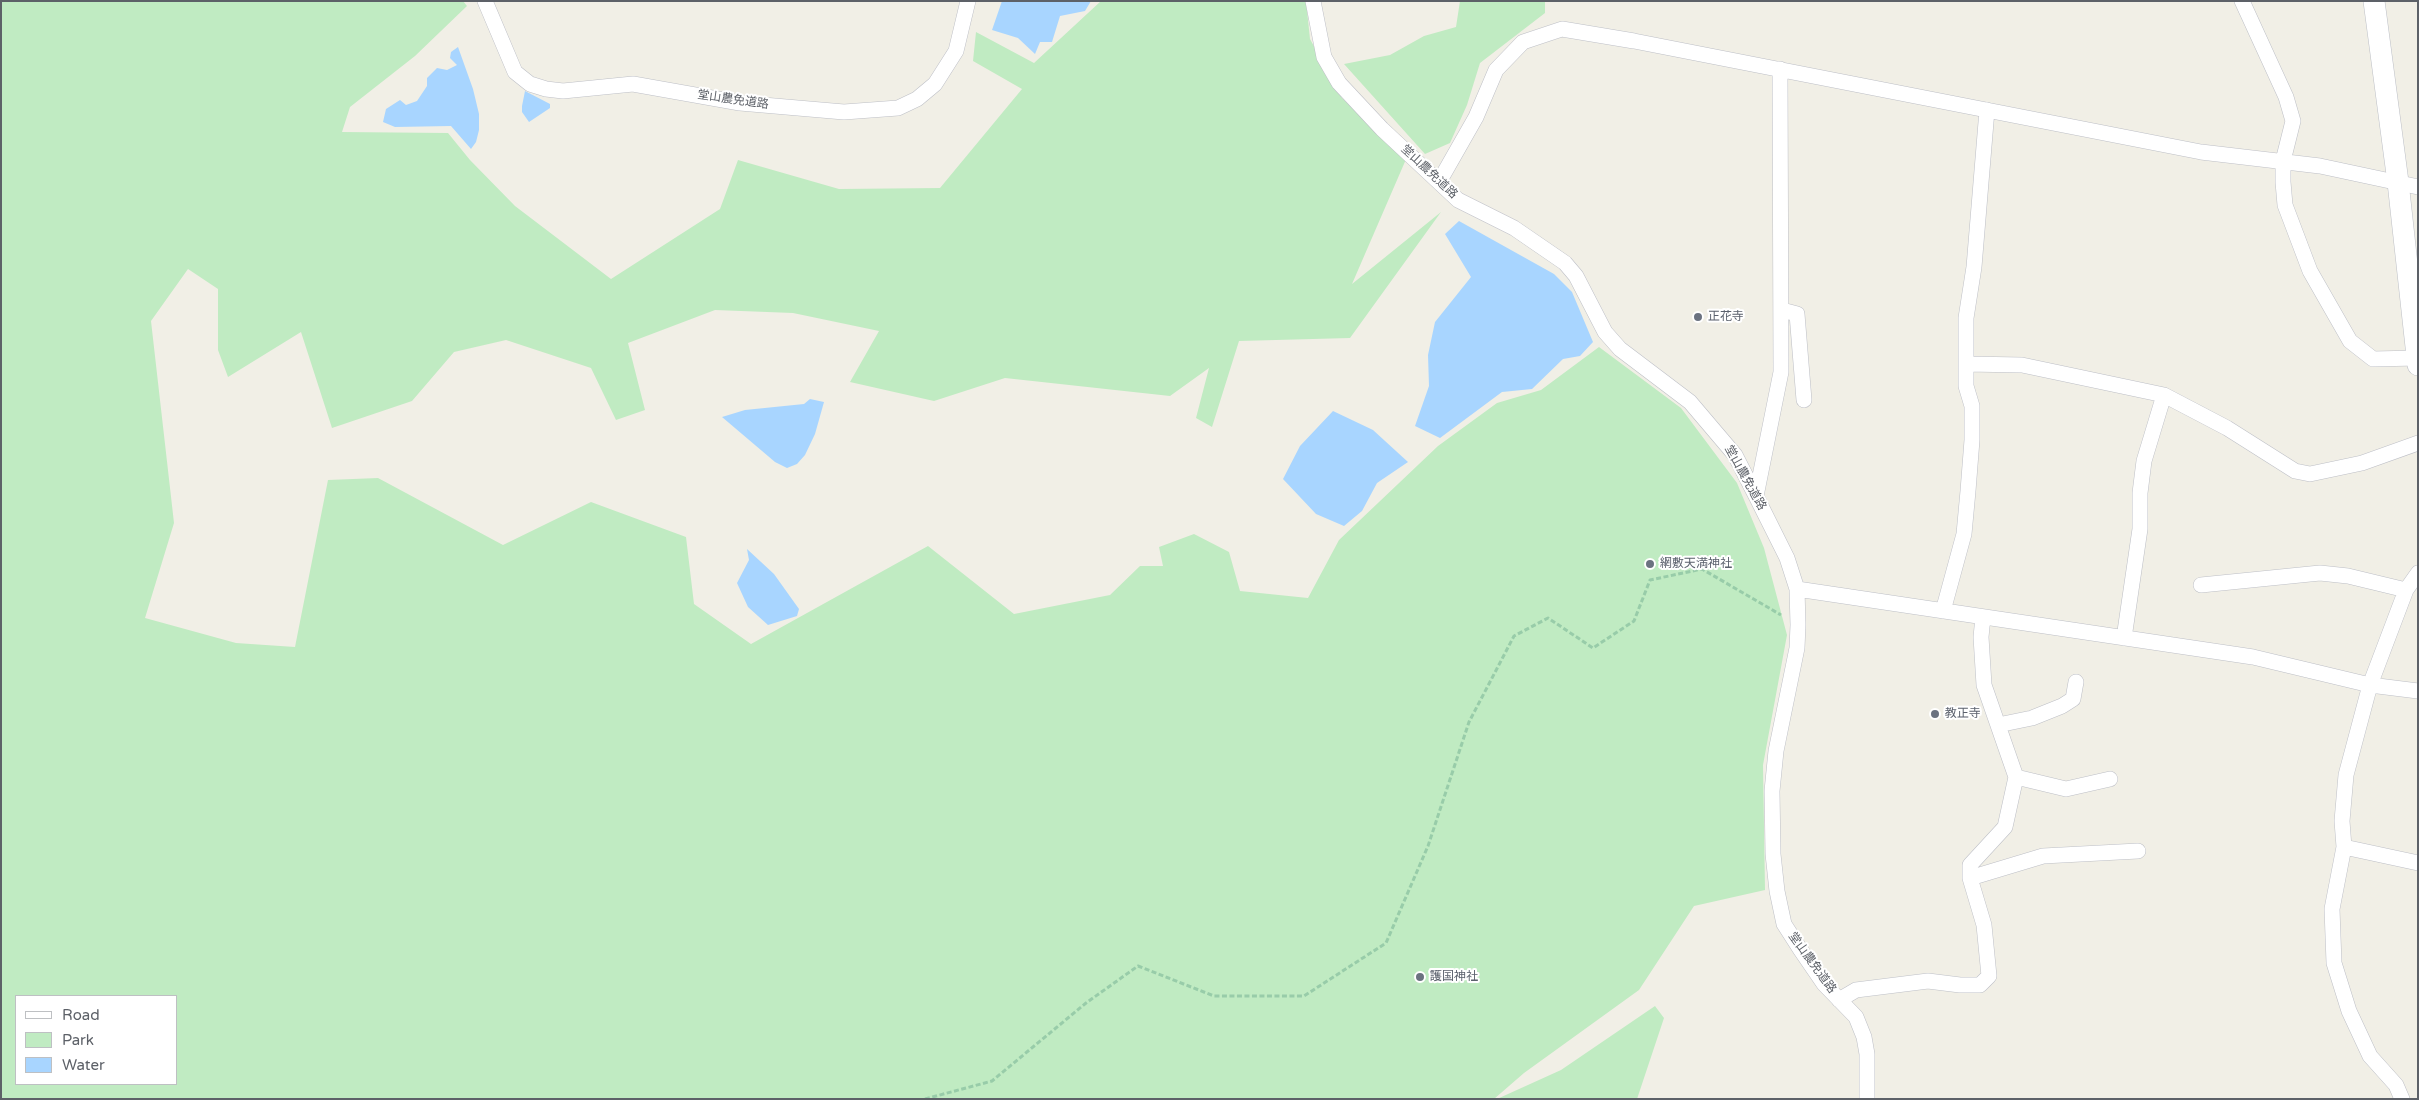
<!DOCTYPE html>
<meta charset="utf-8">
<style>
body{margin:0}
#map{position:relative;width:2419px;height:1100px;overflow:hidden;background:#f1efe6;font-family:"Varela Round",sans-serif}
canvas{display:block}
.frame{position:absolute;inset:0;border:2px solid #5d6168;pointer-events:none}
.legend{position:absolute;left:15px;top:995px;width:162px;height:90px;box-sizing:border-box;background:#fff;border:1px solid #bec0c3;margin:0;padding:6px 9px;list-style:none;font-size:15px;color:#5d6168}
.legend li{display:flex;align-items:center;gap:10px;height:25px}
.legend b{width:25px;border:1px solid #bec0c3}
</style>
<div id="map">
<canvas width="2419" height="1100"></canvas>
<div class="frame"></div>
<ul class="legend">
<li><b style="height:6px;background:#fff"></b>Road</li>
<li><b style="height:14px;background:#c0ebc2"></b>Park</li>
<li><b style="height:14px;background:#a8d5ff"></b>Water</li>
</ul>
</div>
<script>
const g = document.querySelector('canvas').getContext('2d');
g.lineJoin = 'round';
function fill(path, color) { g.fillStyle = color; g.fill(path, 'evenodd'); }
const poly = rows => new Path2D(rows.map(r => 'M' + r).join(''));
function stroke(path, color, width, dash) { g.strokeStyle = color; g.lineWidth = width; g.lineCap = dash ? 'butt' : 'round'; g.setLineDash(dash || []); g.stroke(path); }
function label(font, color, halo, rows, align = 'center') {
  g.font = font + ' "Varela Round","Noto Sans JP",sans-serif'; g.lineWidth = 4; g.setLineDash([]); g.textBaseline = 'middle'; g.strokeStyle = halo; g.fillStyle = color; for (const [text, x, y, turn = 0] of rows) {
    g.save(); g.translate(x, y); g.rotate((+turn || 0) * Math.PI / 180); g.textAlign = isNaN(turn) ? turn : align; if (halo) g.strokeText(text, 0, 0); g.fillText(text, 0, 0); g.restore();
  }
}
fill(poly([
 [1,1,463,1,467,6,415,56,350,107,342,132,448,133,470,160,515,206,611,279,720,209,738,160,839,189,940,188,1022,89,973,61,976,32,1034,63,1101,1,1306,1,1310,39,1342,98,1407,157,1352,284,1441,212,1350,338,1239,341,1212,427,1196,418,1209,368,1170,396,1005,378,934,401,850,382,879,331,793,313,715,310,628,343,645,410,616,420,591,368,506,340,454,352,412,401,332,428,301,332,228,377,218,350,218,289,188,269,151,321,174,523,145,618,236,643,295,647,328,480,378,478,503,545,591,502,686,537,694,604,751,644,928,546,1014,614,1110,595,1140,566,1163,566,1159,547,1194,534,1229,552,1240,591,1308,598,1339,540,1438,446,1497,403,1541,390,1599,347,1681,408,1737,483,1764,548,1787,635,1763,765,1765,890,1694,906,1639,990,1524,1073,1494,1099,1,1099],
 [16,996,176,996,176,1084,16,1084],
 [1460,1,1545,1,1545,13,1480,63,1467,105,1450,143,1425,154,1344,64,1390,55,1424,36,1456,27],
 [1655,1006,1664,1018,1637,1099,1497,1099,1561,1070]
]), '#c0ebc2');
fill(poly([
 [1002,1,1091,1,1085,11,1060,16,1052,42,1040,42,1035,54,1018,38,992,30],
 [458,47,473,89,479,114,479,130,476,142,471,149,451,126,395,127,383,122,386,109,400,100,406,105,417,101,427,86,427,78,437,68,447,70,457,65,450,58,451,52],
 [525,91,550,104,550,108,529,122,522,112,522,106],
 [1459,221,1554,274,1572,292,1593,342,1580,356,1563,359,1532,389,1502,392,1440,438,1415,426,1429,386,1428,355,1435,322,1471,277,1445,234],
 [810,399,824,402,815,434,805,455,797,464,787,468,775,462,722,417,745,410,804,404],
 [1333,411,1373,430,1408,462,1377,483,1362,511,1344,526,1316,514,1283,479,1300,446],
 [747,549,774,574,799,609,797,616,768,625,748,607,737,583,749,560]
]), '#a8d5ff');
const street = poly([
 [485,1,515,72,530,84,546,89,563,91,633,84,740,103,844,112,898,108,917,99,935,84,956,51,968,1],
 [1313,1,1324,57,1339,83,1382,129,1458,200,1514,228,1565,263,1576,276,1605,332,1620,349,1690,402,1735,455,1756,496,1787,558,1797,589,1798,625,1797,648,1776,751,1772,791,1773,854,1777,891,1784,924,1800,949,1824,984,1856,1017,1864,1037,1867,1054,1867,1099],
 [2242,1,2286,97,2293,121,2283,161,2283,182,2285,205,2310,271,2350,341,2373,359,2417,358],
 [1439,182,1476,117,1496,70,1523,42,1562,29,1634,41,2201,152,2320,166,2418,187],
 [1782,310,1797,314,1804,400],
 [1967,364,2022,365,2164,395,2227,428,2295,471,2310,474,2362,463,2418,443],
 [1756,496,1781,372,1780,69],
 [2201,585,2320,573,2348,576,2406,590],
 [1797,589,2253,657,2370,685,2418,691],
 [1943,611,1964,534,1968,491,1972,440,1972,406,1966,386,1966,318,1974,267,1987,110],
 [2124,638,2140,529,2140,493,2144,461,2164,395],
 [1998,725,2032,718,2062,706,2073,699,2076,682],
 [2016,777,2066,789,2110,779],
 [2344,847,2418,863],
 [1970,878,2043,856,2138,851],
 [1839,1000,1856,990,1928,981,1960,985,1980,985,1989,976,1984,925,1970,878,1970,865,2005,827,2016,777,1984,685,1981,637,1983,617],
 [2402,1099,2396,1085,2370,1056,2349,1011,2334,963,2332,909,2344,847,2342,821,2346,775,2370,685,2406,590,2418,573]
]);
const secondary = poly([
 [2374,1,2398,182,2418,365]
]);
stroke(street, '#bdbfc6', 16);
stroke(secondary, '#bbbec5', 22);
stroke(poly([
 [925,1099,992,1081,1086,1003,1138,966,1214,996,1304,996,1386,943,1428,846,1469,722,1514,636,1548,618,1593,648,1634,621,1650,580,1702,569,1781,615]
]), '#98cca9', 3, [5, 2.5]);
stroke(street, '#fff', 15);
stroke(secondary, '#fff', 21);
for (const [x, y, r, color] of [
 [1698,317,5,"#6b7280"],
 [1650,564,5,"#6b7280"],
 [1935,714,5,"#6b7280"],
 [1420,977,5,"#6b7280"]
]) { const dot = new Path2D(); dot.arc(x, y, r, 0, 2 * Math.PI); g.fillStyle = color; g.fill(dot); stroke(dot, '#fff', 2); }
label('12px', '#5d6168', '#fff', [
 ["堂山農免道路",733,100,8],
 ["堂山農免道路",1429,172,43],
 ["堂山農免道路",1745,478,61],
 ["堂山農免道路",1812,963,54]
]);
label('12px', '#5b616d', '#fff', [
 ["正花寺",1708,317],
 ["網敷天満神社",1660,564],
 ["教正寺",1945,714],
 ["護国神社",1430,977]
], 'left');
</script>
